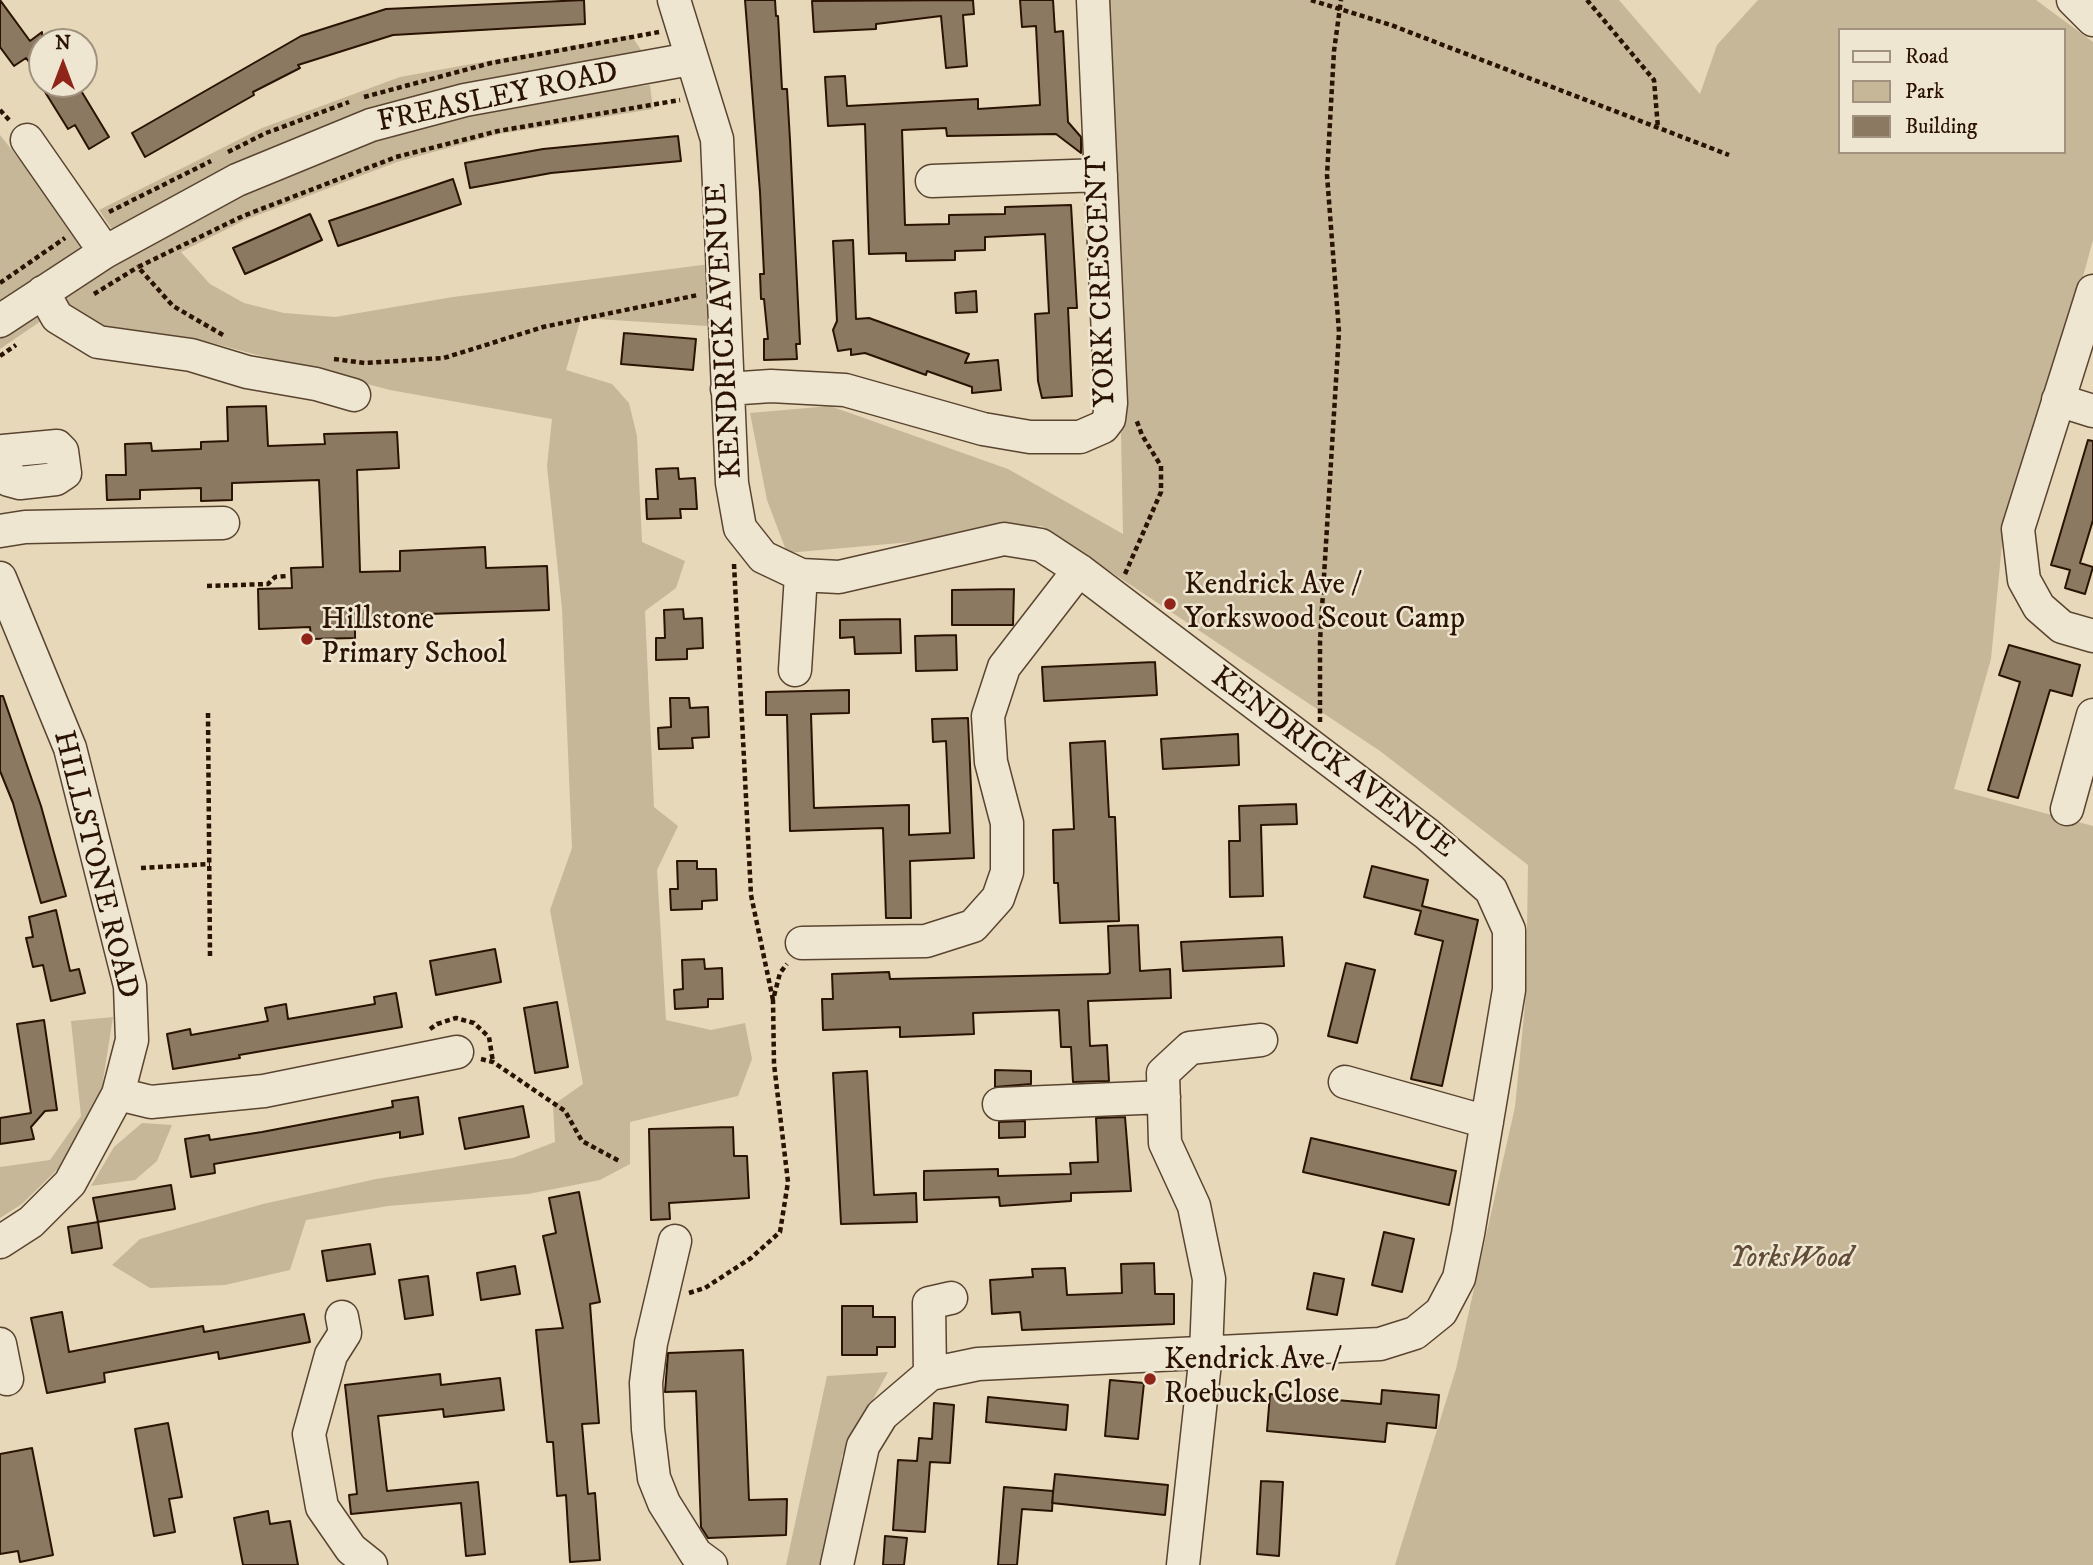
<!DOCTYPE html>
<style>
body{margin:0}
#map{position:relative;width:2093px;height:1565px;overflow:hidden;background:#e6d8b8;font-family:"IM FELL DW Pica",serif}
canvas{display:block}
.legend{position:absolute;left:1838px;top:28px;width:228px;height:126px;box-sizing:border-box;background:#efe6d1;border:2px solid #a0927e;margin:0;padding:9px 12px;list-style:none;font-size:21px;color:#2a1302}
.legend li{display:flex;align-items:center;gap:14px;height:35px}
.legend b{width:35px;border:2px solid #a0927e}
.north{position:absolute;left:28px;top:28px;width:70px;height:70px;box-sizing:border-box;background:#efe6d1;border:2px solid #a0927e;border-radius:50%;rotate:0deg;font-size:19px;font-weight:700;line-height:28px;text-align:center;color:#2a1302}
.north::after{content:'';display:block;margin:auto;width:24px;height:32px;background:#8f2418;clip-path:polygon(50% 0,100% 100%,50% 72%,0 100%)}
</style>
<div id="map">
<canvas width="2093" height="1565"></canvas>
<ul class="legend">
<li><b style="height:9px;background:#efe6d1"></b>Road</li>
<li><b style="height:19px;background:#c6b799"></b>Park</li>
<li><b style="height:19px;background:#8c7961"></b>Building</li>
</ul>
<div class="north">N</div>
</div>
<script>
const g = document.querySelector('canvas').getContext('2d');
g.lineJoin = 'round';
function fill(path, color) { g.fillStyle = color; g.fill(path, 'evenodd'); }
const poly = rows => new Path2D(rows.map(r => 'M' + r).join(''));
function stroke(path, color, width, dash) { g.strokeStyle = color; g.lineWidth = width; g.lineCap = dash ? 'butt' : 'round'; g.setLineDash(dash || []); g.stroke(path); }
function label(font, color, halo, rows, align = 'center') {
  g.font = font + ' "IM FELL DW Pica",serif'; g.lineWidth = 5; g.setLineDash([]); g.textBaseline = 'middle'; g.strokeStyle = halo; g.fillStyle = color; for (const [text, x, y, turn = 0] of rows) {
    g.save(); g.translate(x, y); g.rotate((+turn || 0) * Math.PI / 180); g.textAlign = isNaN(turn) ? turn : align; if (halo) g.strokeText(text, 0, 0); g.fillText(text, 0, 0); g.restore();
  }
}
fill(poly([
 [1101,0,1619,0,1700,94,1717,45,1758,0,2036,0,2093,42,2093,240,2057,372,2004,523,1991,659,1954,789,2093,826,2093,1565,1395,1565,1456,1369,1515,1107,1526,994,1528,865,1380,751,1042,526,911,542,787,553,767,500,750,413,830,406,1008,469,1123,534,1120,383],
 [1839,30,2063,30,2063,152,1839,152],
 [631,35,643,53,510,83,116,235,99,210,262,128,400,77],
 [650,85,653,109,499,134,397,162,245,220,181,252,210,284,244,303,284,313,335,317,453,297,710,264,707,326,581,318,566,370,612,384,629,403,637,436,642,542,685,561,676,588,645,611,654,807,678,826,657,870,666,1020,711,1030,745,1023,752,1059,738,1096,630,1122,630,1164,600,1180,528,1194,388,1206,306,1220,290,1270,225,1285,150,1288,112,1265,140,1239,263,1204,376,1179,513,1158,555,1142,553,1105,583,1084,550,910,572,848,562,609,547,466,552,419,390,390,197,339,125,351,54,297,205,209,307,165,400,132,538,99],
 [0,135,64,216,89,242,0,306],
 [34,305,44,319,0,349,0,328],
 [113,1017,98,1112,66,1161,22,1204,0,1218,0,1167,50,1160,81,1116,71,1021],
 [142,1123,172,1125,157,1161,135,1180,91,1186,114,1147],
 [888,1372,842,1456,828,1556,821,1565,786,1565,827,1376]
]), '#c6b799');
const building = poly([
 [0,0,30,41,42,32,42,79,26,58,14,66,0,47,0,0],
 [584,0,585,24,393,35,298,65,300,68,253,92,254,95,145,157,132,133,301,36,386,9,584,0],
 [745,0,775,0,776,16,778,16,782,89,787,89,790,140,800,344,796,344,797,359,764,360,764,339,768,339,764,299,761,299,760,274,764,274,760,192,745,0],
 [973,0,974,14,963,15,967,66,946,68,941,16,876,24,876,29,814,32,812,1,973,0],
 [1020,0,1053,0,1055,32,1063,31,1068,122,1081,137,1081,153,1056,134,947,136,946,128,902,130,905,225,949,224,949,215,1005,214,1005,207,1071,205,1077,308,1068,308,1072,396,1042,398,1038,381,1035,314,1049,313,1045,234,985,237,985,250,955,251,955,260,906,261,906,253,869,254,865,124,828,126,825,77,845,76,847,106,978,99,978,109,1040,105,1036,26,1022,27,1020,0],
 [58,84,77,84,109,137,89,149,75,125,68,129,45,92,58,84],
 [678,136,681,161,551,173,470,188,465,163,543,149,678,136],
 [453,179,461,204,338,246,329,221,453,179],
 [310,214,322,240,245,274,233,248,310,214],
 [853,240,856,319,869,318,969,354,965,363,998,360,1001,390,972,393,972,387,927,371,926,375,865,353,851,355,851,349,838,351,833,330,837,321,833,241,853,240],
 [976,291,977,312,956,313,955,293,976,291],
 [624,333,696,339,693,370,621,364,624,333],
 [266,406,268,446,325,444,324,434,397,432,399,468,357,470,360,572,400,571,400,551,485,547,486,568,547,566,549,610,367,616,367,627,355,627,355,638,311,639,310,627,259,629,258,589,292,588,291,568,323,567,319,480,232,483,232,500,201,501,201,488,140,490,140,499,107,500,106,475,126,475,125,444,151,443,152,451,201,449,201,442,228,441,227,407,266,406],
 [2088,440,2093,441,2093,520,2080,563,2093,567,2085,594,2065,588,2070,570,2051,565,2088,440],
 [678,468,679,479,695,478,697,509,680,509,681,518,647,519,646,499,658,499,656,469,678,468],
 [1014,589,1013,625,952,625,952,590,1014,589],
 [683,609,684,619,702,618,703,648,687,649,687,659,656,660,656,638,665,638,664,610,683,609],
 [900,619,901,653,855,654,854,637,840,638,840,620,900,619],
 [956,635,957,670,916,671,915,636,956,635],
 [2009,645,2080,665,2072,696,2050,690,2018,798,1988,790,2020,682,1999,675,2009,645],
 [1155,662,1157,695,1044,701,1042,667,1155,662],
 [849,690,849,713,811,714,814,808,909,805,909,835,950,833,946,741,933,742,932,719,968,718,974,858,910,861,911,918,886,918,883,828,790,831,787,715,766,715,766,692,849,690],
 [0,696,3,696,41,806,66,896,41,903,13,803,0,771,0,696],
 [670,698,689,698,690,708,708,707,709,737,692,738,693,748,659,749,658,728,671,727,670,698],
 [1238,734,1239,765,1163,769,1161,739,1238,734],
 [1105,741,1109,817,1115,817,1119,921,1060,923,1058,883,1054,883,1053,830,1074,829,1070,743,1105,741],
 [1296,804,1297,824,1261,825,1263,896,1230,897,1229,841,1240,841,1239,806,1296,804],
 [677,861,697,861,697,869,716,869,717,900,702,901,702,909,671,910,670,889,678,889,677,861],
 [1372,866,1428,880,1422,906,1478,920,1442,1086,1411,1079,1443,941,1415,934,1421,911,1364,897,1372,866],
 [56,910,70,971,79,969,85,993,51,1001,43,965,33,967,26,938,33,937,29,917,56,910],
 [1138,925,1140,971,1170,969,1171,998,1088,1001,1090,1046,1107,1045,1109,1081,1073,1082,1071,1047,1061,1047,1059,1010,973,1013,974,1034,900,1037,900,1027,823,1030,822,999,833,999,832,974,889,972,890,979,1107,974,1110,973,1108,926,1138,925],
 [1282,937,1284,966,1183,971,1181,942,1282,937],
 [495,949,501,982,436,995,430,961,495,949],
 [704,959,705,969,722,968,723,999,708,999,708,1007,675,1009,674,990,683,989,682,960,704,959],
 [1346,963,1375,970,1357,1043,1328,1036,1346,963],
 [396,993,402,1027,239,1055,240,1058,173,1069,167,1034,190,1029,191,1035,268,1021,265,1008,286,1004,288,1019,375,1004,374,997,396,993],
 [557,1002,568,1067,535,1073,524,1008,557,1002],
 [44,1020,57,1110,45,1111,31,1127,34,1139,0,1144,0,1118,31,1113,17,1024,44,1020],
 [995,1070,1031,1071,1031,1084,995,1087,995,1070],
 [867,1071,874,1195,916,1193,917,1222,841,1224,833,1073,867,1071],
 [418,1097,423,1134,400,1138,400,1132,214,1164,215,1173,191,1177,185,1139,209,1135,210,1140,262,1132,393,1107,392,1101,418,1097],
 [523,1106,529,1137,465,1149,459,1118,523,1106],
 [1125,1117,1131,1191,1071,1193,1071,1201,1000,1206,999,1197,924,1200,924,1171,998,1169,998,1176,1071,1174,1070,1163,1098,1162,1096,1118,1125,1117],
 [1025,1121,1025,1137,999,1138,999,1122,1025,1121],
 [733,1127,734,1156,747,1156,749,1198,669,1203,670,1219,651,1220,649,1129,733,1127],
 [1311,1138,1456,1171,1449,1205,1303,1172,1311,1138],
 [171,1185,175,1209,98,1222,93,1198,171,1185],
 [579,1192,600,1302,590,1304,599,1423,582,1424,588,1494,595,1493,600,1560,570,1562,566,1495,557,1496,553,1442,547,1442,536,1330,563,1328,543,1236,556,1233,549,1198,579,1192],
 [98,1222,102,1248,72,1253,68,1227,98,1222],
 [1384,1232,1414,1239,1402,1292,1372,1285,1384,1232],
 [370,1244,375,1274,327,1281,322,1251,370,1244],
 [1154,1263,1155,1294,1174,1294,1174,1324,1022,1330,1020,1312,992,1314,990,1280,1033,1277,1032,1269,1065,1268,1067,1295,1122,1293,1121,1264,1154,1263],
 [515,1266,520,1294,481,1300,477,1273,515,1266],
 [1314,1273,1344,1279,1337,1315,1307,1309,1314,1273],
 [428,1276,433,1315,405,1319,399,1280,428,1276],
 [842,1306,873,1306,873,1317,895,1317,895,1347,877,1347,877,1355,842,1355,842,1306],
 [62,1312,69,1352,203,1326,204,1332,304,1314,310,1342,219,1359,218,1352,104,1373,105,1382,47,1393,31,1318,62,1312],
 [743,1350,749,1500,787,1499,786,1535,708,1538,701,1527,696,1391,665,1392,668,1353,743,1350],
 [440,1374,441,1385,500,1378,504,1410,444,1417,443,1409,378,1416,387,1491,478,1482,485,1554,466,1556,461,1503,351,1514,349,1495,357,1494,345,1385,440,1374],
 [1110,1380,1144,1383,1138,1439,1105,1436,1110,1380],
 [1382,1390,1439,1395,1436,1428,1387,1423,1385,1442,1267,1431,1270,1394,1381,1404,1382,1390],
 [988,1397,1068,1405,1066,1430,986,1422,988,1397],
 [934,1403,954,1405,950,1463,930,1462,925,1532,893,1530,898,1460,917,1461,919,1438,932,1439,934,1403],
 [168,1423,182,1497,169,1499,175,1532,154,1536,135,1429,168,1423],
 [32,1448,53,1555,20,1562,18,1551,0,1554,0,1454,32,1448],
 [1055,1474,1168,1485,1165,1515,1052,1503,1055,1474],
 [1261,1481,1283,1482,1279,1556,1257,1554,1261,1481],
 [1004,1487,1053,1491,1052,1511,1022,1509,1017,1565,998,1565,1004,1487],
 [268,1511,270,1524,290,1521,298,1565,243,1565,234,1518,268,1511],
 [885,1536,907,1538,904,1565,883,1565,885,1536]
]);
fill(building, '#8c7961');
stroke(building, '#2a1302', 2);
const minor = poly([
 [674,0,717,139,732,483,740,528,763,557,801,575,839,577,1004,539,1041,545,1079,570,1427,834,1491,890,1509,930,1509,990,1468,1234,1459,1278,1441,1312,1415,1333,1380,1344,978,1364,930,1374,882,1415,863,1446,837,1565],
 [2073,0,2093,20],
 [27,140,105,252],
 [932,181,1101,175],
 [2093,291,2018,529,2024,580,2039,607,2062,627,2093,636],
 [43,292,57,317,98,342,191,355,247,372,316,384,354,395],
 [0,321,105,252,237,180,371,125,465,100,690,59],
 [727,389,771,386,845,390,983,429,1030,437,1080,437,1103,427,1109,419,1111,403,1093,0],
 [2058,400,2093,411],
 [57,446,62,451,65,473,56,479,20,483,9,480,3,451,57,446],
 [0,531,25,527,223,523],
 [0,578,70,748,130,986,132,1040,118,1094,70,1183,31,1222,0,1242],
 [795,670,801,575],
 [2067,809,2093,715],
 [802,943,926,941,973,926,998,898,1007,872,1007,823,991,762,988,716,1004,667,1079,570],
 [1345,1082,1487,1122],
 [118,1094,151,1102,264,1091,457,1052],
 [999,1104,1164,1097],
 [675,1241,651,1343,646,1383,648,1429,654,1478,664,1503,696,1554,711,1565],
 [342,1317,345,1333,331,1355,309,1434,322,1507,351,1549,371,1565],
 [0,1344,7,1379],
 [930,1374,929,1303,951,1298],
 [1183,1565,1206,1353,1209,1279,1194,1206,1165,1143,1163,1073,1190,1048,1261,1040]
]);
stroke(minor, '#594430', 35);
stroke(poly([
 [1311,0,1391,25,1729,155],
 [1587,0,1654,80,1658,128],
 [364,97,491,63,659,32],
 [0,110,10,121],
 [228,152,266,133,349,102],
 [109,212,211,161],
 [0,283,65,238],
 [94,294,138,267],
 [223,335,173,306,138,267,243,216,396,157,498,131,680,100],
 [0,356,16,345],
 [334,359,365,363,444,358,543,327,698,295],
 [734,564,751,895,773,1000],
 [1125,574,1161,492,1161,466,1142,435,1136,419],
 [207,586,268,584,275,577,287,576],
 [208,713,210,957],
 [1320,722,1320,641,1339,332,1327,175,1334,51,1341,0],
 [141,868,210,864],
 [430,1029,437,1024,456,1018,474,1023,489,1037,493,1062],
 [481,1059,493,1062,565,1111,582,1141,621,1162],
 [689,1293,705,1288,751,1258,780,1232,788,1182,774,1064,773,1000,780,973,787,964]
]), '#2a1302', 4.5, [5, 3.5]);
stroke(minor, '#efe6d1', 32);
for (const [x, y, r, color] of [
 [1170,604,7,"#8f2418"],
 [307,639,7,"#8f2418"],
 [1150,1379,7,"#8f2418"]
]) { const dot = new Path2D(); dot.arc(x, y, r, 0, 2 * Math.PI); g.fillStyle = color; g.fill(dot); stroke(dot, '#efe6d1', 2.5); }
label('30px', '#2a1302', '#efe6d1', [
 ["FREASLEY ROAD",498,99,-12],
 ["YORK CRESCENT",1103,281,-92],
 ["KENDRICK AVENUE",726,331,-93],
 ["KENDRICK AVENUE",1332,764,37],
 ["HILLSTONE ROAD",94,865,76]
]);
label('30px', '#2a1302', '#efe6d1', [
 ["Kendrick Ave /",1184,587],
 ["Yorkswood Scout Camp",1184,621],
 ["Hillstone",321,622],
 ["Primary School",321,656],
 ["Kendrick Ave /",1164,1362],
 ["Roebuck Close",1164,1396]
], 'left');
label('italic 30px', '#614c37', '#efe6d1', [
 ["YorksWood",1791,1260]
]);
</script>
